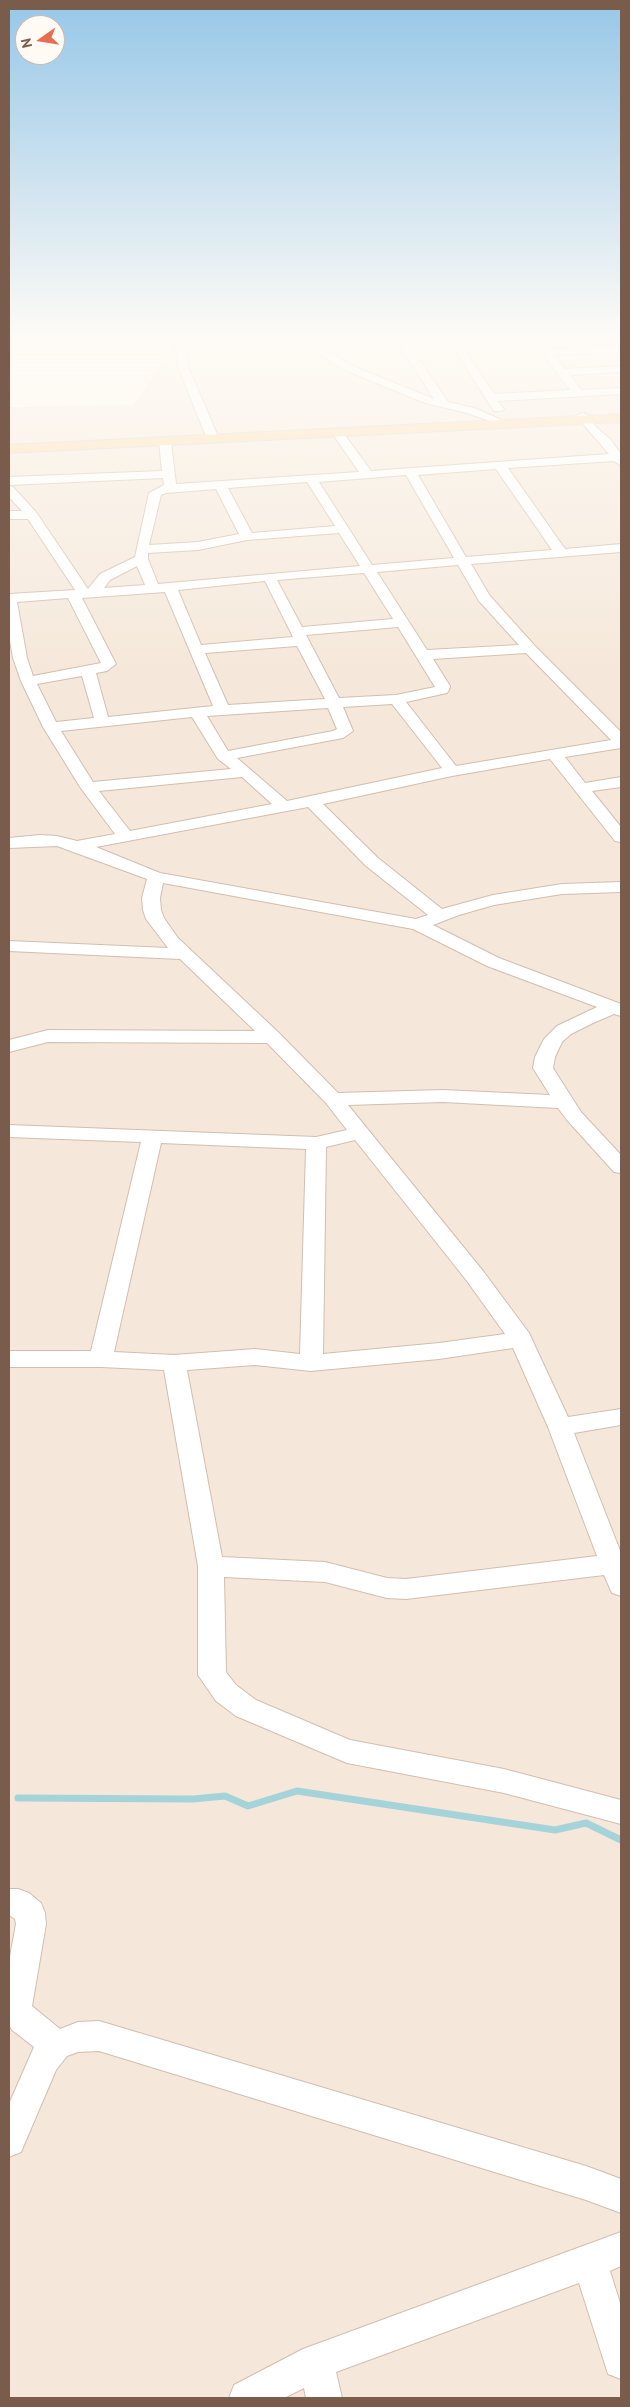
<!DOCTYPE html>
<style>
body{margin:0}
#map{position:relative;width:630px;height:2407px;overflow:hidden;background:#fdf6ec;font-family:"PT Sans",sans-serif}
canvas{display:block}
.frame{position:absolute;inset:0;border:10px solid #7a5c4d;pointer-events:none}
.north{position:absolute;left:15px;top:15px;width:50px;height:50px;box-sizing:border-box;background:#fffaf3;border:1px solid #cabbb1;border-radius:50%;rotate:257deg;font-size:14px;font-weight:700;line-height:20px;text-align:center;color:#7a5c4d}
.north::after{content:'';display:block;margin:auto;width:18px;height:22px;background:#e76f51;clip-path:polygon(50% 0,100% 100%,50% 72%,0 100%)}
</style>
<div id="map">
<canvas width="630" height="2407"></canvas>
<div class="frame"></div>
<div class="north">N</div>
</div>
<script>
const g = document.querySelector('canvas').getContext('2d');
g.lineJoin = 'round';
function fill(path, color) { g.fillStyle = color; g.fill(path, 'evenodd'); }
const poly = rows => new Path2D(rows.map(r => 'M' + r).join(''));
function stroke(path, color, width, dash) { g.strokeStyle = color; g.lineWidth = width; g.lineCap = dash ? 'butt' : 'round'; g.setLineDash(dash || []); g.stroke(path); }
fill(poly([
 [181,337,621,337,621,2398,9,2398,9,407,133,405]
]), '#f5e8da');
stroke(poly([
 [18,1798,193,1799,225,1796,248,1806,297,1791,555,1830,586,1823,621,1840]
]), '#a5d3da', 7);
const minor = poly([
 [176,337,186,337,185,348,189,369,217,434,215,436,211,437,205,434,179,369,175,348,176,337],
 [304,337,314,337,317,343,350,365,434,399,394,337,404,337,448,402,474,408,502,420,496,423,467,413,425,403,342,369,308,347,304,337],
 [446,337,456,337,494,394,570,390,530,337,540,337,549,349,621,346,621,352,554,355,565,369,621,366,621,372,570,375,581,390,621,388,621,394,498,401,504,409,502,411,494,411,446,337],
 [582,413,586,414,596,427,610,439,621,454,621,466,614,461,508,468,565,549,621,544,621,552,471,564,490,596,535,646,621,732,621,748,565,757,585,783,621,777,621,787,592,791,621,827,621,842,615,841,550,759,452,776,323,804,378,858,442,909,493,895,562,884,621,882,621,892,562,894,494,905,459,915,433,925,499,958,621,1004,621,1016,614,1014,593,1023,571,1034,562,1042,555,1057,553,1068,581,1112,621,1155,621,1173,614,1172,567,1120,558,1108,443,1102,348,1105,483,1271,529,1333,568,1417,621,1409,621,1425,574,1433,621,1553,621,1596,612,1593,604,1575,406,1599,387,1598,325,1582,224,1577,226,1672,236,1685,256,1700,350,1740,504,1769,621,1800,621,1824,504,1793,347,1763,236,1716,216,1701,198,1675,198,1566,164,1370,101,1367,9,1367,9,1351,91,1351,141,1142,9,1137,9,1125,316,1137,347,1130,326,1103,267,1043,48,1042,9,1052,9,1040,48,1030,255,1031,180,959,9,951,9,941,168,948,146,919,143,910,142,898,147,879,57,846,9,848,9,838,40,835,57,836,77,841,115,834,80,787,43,727,21,681,13,658,9,635,9,594,75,590,28,519,9,519,9,511,22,511,9,497,9,486,13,487,36,512,88,589,100,574,135,557,149,493,164,485,163,478,9,485,9,477,162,471,159,442,165,438,171,442,176,484,359,472,332,433,338,430,342,431,371,471,609,454,576,416,582,413],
 [496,469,552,550,466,557,418,475,496,469],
 [406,475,454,558,372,565,319,482,406,475],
 [307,482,335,526,252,533,228,488,307,482],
 [216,489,239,534,198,542,149,545,161,495,166,493,216,489],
 [339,533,360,566,158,584,148,559,148,553,198,550,247,540,339,533],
 [458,565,479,601,519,645,427,650,377,572,458,565],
 [137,566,145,585,104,588,110,580,137,566],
 [364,573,393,619,302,627,277,580,364,573],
 [265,581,293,637,201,645,178,590,265,581],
 [165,592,213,706,108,717,96,673,107,671,116,664,82,598,165,592],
 [68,598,101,663,33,676,27,658,17,602,68,598],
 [398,627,435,687,396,695,339,698,306,635,398,627],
 [297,646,325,699,228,705,205,653,297,646],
 [526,653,611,740,456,766,406,702,447,693,449,690,450,686,433,659,526,653],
 [82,676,94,718,56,722,37,684,82,676],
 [392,704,442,768,287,801,237,758,343,738,353,731,343,707,392,704],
 [328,708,337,729,333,731,228,751,207,716,328,708],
 [192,717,218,759,231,769,93,782,61,731,192,717],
 [242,777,272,804,130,831,99,791,242,777],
 [308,807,366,866,428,915,416,919,160,873,96,847,308,807],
 [163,883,413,929,487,966,597,1007,557,1026,544,1039,535,1057,533,1068,550,1095,443,1090,338,1093,279,1033,178,938,164,918,161,910,160,898,163,883],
 [355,1140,467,1281,505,1334,439,1343,323,1354,326,1147,355,1140],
 [161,1143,306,1149,300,1354,255,1349,174,1355,114,1352,161,1143],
 [513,1348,548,1427,597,1556,406,1579,387,1578,325,1562,222,1557,187,1370,255,1365,311,1371,439,1359,513,1348],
 [9,1889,18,1889,29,1893,41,1903,45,1913,46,1924,32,2006,60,2029,78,2022,99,2021,586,2166,621,2179,621,2213,586,2200,99,2051,78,2052,67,2056,56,2070,21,2152,9,2157,9,2104,34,2047,12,2030,9,2025,9,1962,16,1924,15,1919,9,1915,9,1889],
 [621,2232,621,2266,610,2271,621,2306,621,2379,608,2374,579,2283,336,2372,342,2398,306,2398,304,2388,284,2398,229,2398,234,2385,303,2349,621,2232]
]);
const major = poly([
 [621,414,621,422,9,453,9,445,621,414]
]);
stroke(minor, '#d1beb0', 2);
stroke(major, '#dad1cd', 2);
fill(minor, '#fff');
fill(major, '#fbd9a5');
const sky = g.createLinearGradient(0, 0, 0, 674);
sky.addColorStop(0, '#97c7e8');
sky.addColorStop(0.5, '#fefbf6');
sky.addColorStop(1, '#fefbf600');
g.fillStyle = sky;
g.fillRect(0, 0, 630, 674);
</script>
